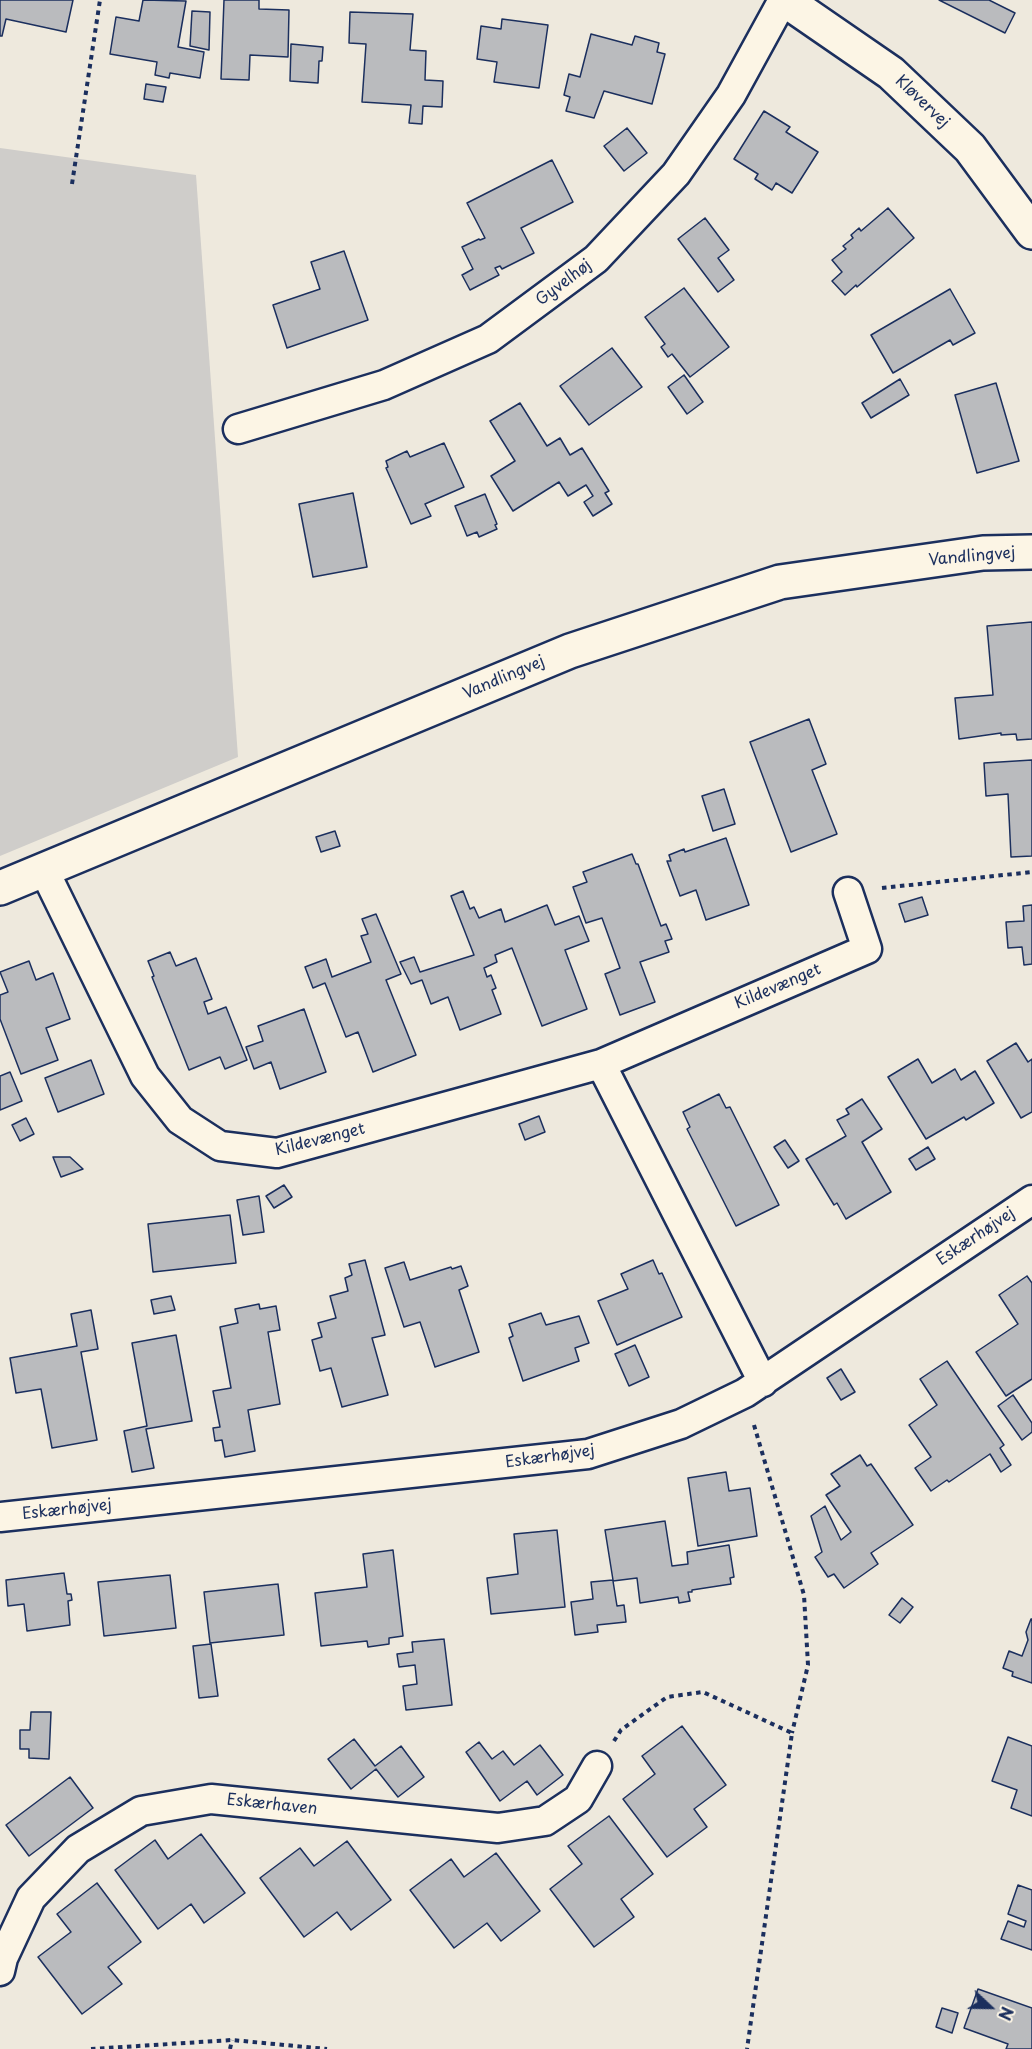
<!DOCTYPE html>
<meta charset="utf-8">
<style>
body{margin:0}
#map{position:relative;width:1032px;height:2049px;overflow:hidden;background:#eee9dd;font-family:"Playpen Sans",sans-serif}
canvas{display:block}
.north{position:absolute;left:960px;top:1977px;width:60px;height:60px;-webkit-text-stroke:4px #fcf5e5;paint-order:stroke;rotate:112deg;font-size:16px;font-weight:700;line-height:24px;text-align:center;color:#1b2f5e}
.north::after{content:'';display:block;margin:auto;width:21px;height:27px;background:#1b2f5e;clip-path:polygon(50% 0,100% 100%,50% 72%,0 100%)}
</style>
<div id="map">
<canvas width="1032" height="2049"></canvas>
<div class="north">N</div>
</div>
<script>
const g = document.querySelector('canvas').getContext('2d');
g.lineJoin = 'round';
function fill(path, color) { g.fillStyle = color; g.fill(path, 'evenodd'); }
const poly = rows => new Path2D(rows.map(r => 'M' + r).join(''));
function stroke(path, color, width, dash) { g.strokeStyle = color; g.lineWidth = width; g.lineCap = dash ? 'butt' : 'round'; g.setLineDash(dash || []); g.stroke(path); }
function label(font, color, halo, rows, align = 'center') {
  g.font = font + ' "Playpen Sans",sans-serif'; g.lineWidth = 5; g.setLineDash([]); g.textBaseline = 'middle'; g.strokeStyle = halo; g.fillStyle = color; for (const [text, x, y, turn = 0] of rows) {
    g.save(); g.translate(x, y); g.rotate((+turn || 0) * Math.PI / 180); g.textAlign = isNaN(turn) ? turn : align; if (halo) g.strokeText(text, 0, 0); g.fillText(text, 0, 0); g.restore();
  }
}
fill(poly([
 [0,148,196,175,238,757,0,856]
]), '#cfcdca');
const building = poly([
 [0,0,73,0,66,32,6,19,2,36,0,36,0,0],
 [143,0,186,1,178,47,204,52,200,78,170,73,169,78,155,75,157,62,110,54,116,17,139,21,143,0],
 [224,0,259,0,259,9,289,10,288,57,250,55,249,80,221,79,224,0],
 [939,0,989,0,1015,13,1005,33,939,0],
 [192,11,210,12,209,50,190,46,192,11],
 [350,12,413,14,410,50,426,51,425,80,443,81,442,107,423,106,422,124,409,123,411,105,362,102,366,44,349,43,350,12],
 [502,19,548,25,539,88,494,82,497,62,477,59,481,26,501,29,502,19],
 [591,34,632,45,635,36,659,43,657,52,665,54,652,104,604,91,594,118,566,111,570,97,564,95,569,74,580,77,591,34],
 [291,44,323,47,322,61,319,61,318,83,290,81,291,44],
 [146,84,166,87,163,102,144,99,146,84],
 [764,111,790,127,786,132,818,152,792,193,776,183,772,190,755,179,758,174,734,159,764,111],
 [627,128,647,153,624,171,604,146,627,128],
 [552,160,573,202,521,228,534,253,502,269,500,266,495,268,499,275,470,290,462,275,473,269,462,247,479,239,480,240,485,238,467,203,552,160],
 [888,208,914,238,857,287,856,285,845,295,832,281,842,272,832,260,846,249,843,246,853,238,851,235,859,228,861,231,888,208],
 [705,218,729,250,718,258,734,280,718,292,678,239,705,218],
 [344,251,368,320,287,348,273,305,320,289,311,262,344,251],
 [684,288,729,347,690,377,672,354,668,357,661,347,665,344,645,317,684,288],
 [950,289,975,333,953,345,950,340,893,373,871,335,950,289],
 [612,348,642,387,589,425,560,386,612,348],
 [684,375,703,402,687,414,668,387,684,375],
 [900,379,909,395,871,418,862,403,900,379],
 [996,383,1019,461,977,473,955,395,996,383],
 [520,403,547,446,560,438,570,455,582,448,609,491,605,493,612,504,593,516,584,502,593,496,586,485,568,496,559,482,513,511,491,476,515,461,490,421,520,403],
 [444,443,464,487,425,504,431,516,411,524,386,468,388,467,386,461,407,451,410,457,444,443],
 [353,493,367,567,313,577,299,504,353,493],
 [485,494,497,524,495,525,497,529,479,537,477,532,467,536,455,506,485,494],
 [1032,622,1032,739,1017,740,1016,734,1001,735,1001,733,959,739,955,698,993,695,987,626,1032,622],
 [809,719,826,764,812,770,837,834,791,852,750,742,809,719],
 [1032,760,1032,856,1011,857,1008,794,986,796,984,763,1032,760],
 [724,789,735,824,713,831,702,796,724,789],
 [335,831,340,846,321,852,316,837,335,831],
 [726,838,749,905,706,920,696,890,680,896,667,861,671,861,669,855,684,849,685,852,726,838],
 [632,854,636,864,638,864,661,926,666,924,672,939,665,941,669,952,640,962,655,1002,620,1015,605,974,620,968,602,918,586,923,573,887,587,882,583,872,632,854],
 [463,891,470,909,474,907,479,918,501,909,505,922,547,905,555,925,579,916,589,941,565,950,587,1009,542,1026,512,948,495,955,497,962,484,968,487,977,491,975,496,988,492,990,501,1014,460,1030,448,997,431,1004,422,980,411,984,400,962,414,957,420,972,474,955,451,896,463,891],
 [922,897,928,915,905,922,899,904,922,897],
 [1032,905,1032,964,1024,965,1022,947,1008,948,1006,922,1024,921,1023,906,1032,905],
 [376,914,401,974,386,980,416,1055,373,1072,358,1032,346,1037,325,983,313,988,305,967,326,959,332,977,371,962,361,936,368,934,362,919,376,914],
 [170,952,176,966,196,958,212,999,204,1002,208,1014,226,1007,247,1060,225,1069,220,1057,189,1070,152,977,154,976,148,961,170,952],
 [29,961,36,980,53,973,70,1019,46,1028,58,1060,21,1074,0,1019,0,995,8,992,0,972,29,961],
 [304,1009,326,1072,280,1089,271,1062,254,1069,246,1047,263,1041,258,1026,304,1009],
 [1016,1043,1028,1062,1032,1059,1032,1112,1021,1118,987,1061,1016,1043],
 [918,1059,932,1083,955,1069,961,1080,975,1071,994,1103,966,1120,964,1117,926,1139,888,1077,918,1059],
 [91,1060,104,1094,58,1112,45,1078,91,1060],
 [10,1072,22,1101,0,1110,0,1076,10,1072],
 [719,1094,726,1108,730,1107,779,1205,736,1226,687,1129,690,1127,683,1112,719,1094],
 [862,1099,882,1129,862,1142,891,1192,846,1219,837,1203,834,1205,806,1159,846,1136,837,1120,849,1114,846,1109,862,1099],
 [539,1116,545,1132,525,1140,519,1124,539,1116],
 [26,1118,34,1134,20,1141,12,1125,26,1118],
 [785,1140,799,1161,788,1168,774,1147,785,1140],
 [928,1147,935,1159,916,1170,909,1159,928,1147],
 [53,1157,70,1157,83,1169,61,1177,53,1157],
 [284,1185,292,1197,274,1208,266,1196,284,1185],
 [259,1196,264,1232,243,1235,237,1200,259,1196],
 [230,1215,236,1263,153,1272,148,1224,230,1215],
 [365,1260,385,1335,372,1338,388,1395,342,1407,331,1368,320,1371,312,1340,322,1337,318,1323,336,1318,330,1296,348,1291,345,1278,352,1275,349,1264,365,1260],
 [653,1260,659,1274,662,1273,682,1317,617,1345,598,1301,628,1289,621,1274,653,1260],
 [404,1262,410,1280,451,1267,452,1269,461,1266,468,1286,459,1290,479,1352,435,1367,420,1322,404,1327,385,1268,404,1262],
 [1027,1276,1032,1283,1032,1379,1006,1396,976,1352,1018,1324,999,1295,1027,1276],
 [171,1296,175,1310,154,1314,151,1300,171,1296],
 [259,1304,260,1309,276,1306,280,1330,268,1332,280,1404,248,1410,255,1451,225,1457,222,1440,215,1441,213,1428,220,1427,213,1391,231,1388,220,1327,238,1323,235,1309,259,1304],
 [91,1310,98,1349,81,1352,97,1440,52,1448,41,1389,16,1393,10,1358,77,1346,71,1314,91,1310],
 [541,1313,546,1325,579,1316,589,1343,575,1348,579,1361,523,1381,509,1338,513,1336,509,1324,541,1313],
 [176,1335,192,1421,146,1429,154,1468,132,1472,124,1431,147,1426,132,1343,176,1335],
 [635,1345,649,1377,629,1386,615,1354,635,1345],
 [947,1361,1004,1445,1000,1448,1011,1465,1001,1472,990,1454,949,1482,947,1480,931,1491,915,1468,931,1457,909,1425,937,1405,920,1379,947,1361],
 [841,1369,855,1392,841,1400,827,1378,841,1369],
 [1013,1395,1032,1423,1032,1432,1022,1440,998,1406,1013,1395],
 [860,1455,867,1466,871,1464,913,1525,871,1553,878,1564,844,1588,834,1574,828,1577,815,1557,822,1552,811,1516,825,1506,841,1540,851,1532,826,1495,840,1486,831,1474,860,1455],
 [726,1472,729,1491,750,1488,757,1536,698,1546,688,1478,726,1472],
 [665,1521,672,1566,688,1564,687,1552,729,1545,734,1577,730,1578,731,1584,692,1590,692,1592,688,1592,690,1601,679,1603,678,1597,640,1603,637,1578,613,1581,617,1606,624,1605,626,1622,597,1625,598,1632,575,1635,571,1602,593,1599,591,1582,613,1580,605,1530,665,1521],
 [557,1530,565,1607,491,1614,487,1578,518,1574,514,1534,557,1530],
 [393,1550,403,1636,389,1638,389,1644,368,1647,367,1641,321,1646,315,1593,367,1587,363,1554,393,1550],
 [64,1573,67,1594,71,1594,72,1600,68,1601,70,1625,27,1631,24,1604,8,1606,6,1580,64,1573],
 [170,1575,176,1628,104,1636,98,1582,170,1575],
 [278,1584,284,1635,210,1643,204,1592,278,1584],
 [902,1598,913,1607,900,1623,889,1615,902,1598],
 [1031,1619,1032,1619,1032,1683,1012,1676,1013,1672,1003,1668,1009,1651,1022,1656,1028,1640,1026,1632,1031,1619],
 [444,1639,452,1705,406,1710,403,1686,417,1684,415,1665,399,1667,397,1654,413,1652,412,1642,444,1639],
 [211,1644,218,1696,199,1698,193,1646,211,1644],
 [31,1712,51,1712,49,1759,29,1758,29,1749,20,1749,20,1730,30,1730,31,1712],
 [682,1726,726,1785,694,1809,707,1827,667,1857,623,1799,655,1774,642,1756,682,1726],
 [1008,1737,1032,1746,1032,1816,1011,1808,1017,1790,992,1781,1008,1737],
 [354,1739,375,1766,401,1746,424,1777,398,1797,376,1769,351,1789,328,1759,354,1739],
 [479,1742,492,1759,503,1751,514,1765,540,1745,563,1775,537,1795,527,1781,500,1801,466,1752,479,1742],
 [70,1777,93,1808,29,1856,6,1825,70,1777],
 [609,1816,653,1874,621,1899,634,1917,594,1947,550,1889,582,1864,568,1846,609,1816],
 [201,1834,245,1893,204,1923,191,1904,158,1929,115,1870,155,1840,168,1859,201,1834],
 [347,1841,391,1900,351,1930,337,1912,304,1937,260,1878,300,1848,314,1866,347,1841],
 [496,1853,540,1911,501,1941,487,1923,454,1948,410,1890,451,1859,464,1877,496,1853],
 [97,1883,141,1942,108,1967,122,1984,82,2014,38,1957,71,1932,57,1914,97,1883],
 [1018,1885,1032,1890,1032,1950,1001,1939,1008,1921,1024,1927,1026,1921,1008,1914,1018,1885],
 [978,1989,1032,2008,1032,2049,1006,2049,1008,2044,964,2028,978,1989],
 [942,2008,958,2013,952,2033,936,2027,942,2008]
]);
fill(building, '#babbbe');
stroke(building, '#1b2f5e', 1.5);
const minor = poly([
 [238,429,384,385,488,339,596,259,676,174,731,95,783,0],
 [44,870,145,1076,180,1120,220,1146,277,1153,601,1064,867,949,848,892],
 [601,1064,763,1382],
 [0,1517,588,1454,681,1424,745,1393,1032,1200],
 [0,1971,3,1958,31,1898,78,1849,141,1811,211,1799,498,1828,545,1821,578,1799,597,1766]
]);
const tertiary = poly([
 [785,0,891,73,970,148,1032,232],
 [0,888,570,651,780,582,983,553,1032,552]
]);
stroke(minor, '#1b2f5e', 33);
stroke(tertiary, '#1b2f5e', 38);
stroke(poly([
 [72,184,100,0],
 [882,888,1032,872],
 [754,1425,804,1595,808,1665,792,1733],
 [614,1741,621,1730,667,1697,703,1692,792,1733,747,2049],
 [91,2049,232,2040,327,2049],
 [230,2049,232,2040]
]), '#1b2f5e', 4, [4.5, 4.5]);
stroke(minor, '#fcf5e5', 28);
stroke(tertiary, '#fcf5e5', 33);
label('16px', '#1b2f5e', '#fcf5e5', [
 ["Kløvervej",922,102,44],
 ["Gyvelhøj",564,283,-37],
 ["Vandlingvej",972,557,-5],
 ["Vandlingvej",504,678,-23],
 ["Kildevænget",778,987,-23],
 ["Kildevænget",320,1140,-14],
 ["Eskærhøjvej",976,1237,-34],
 ["Eskærhøjvej",550,1457,-8],
 ["Eskærhøjvej",67,1510,-6],
 ["Eskærhaven",272,1805,6]
]);
</script>
